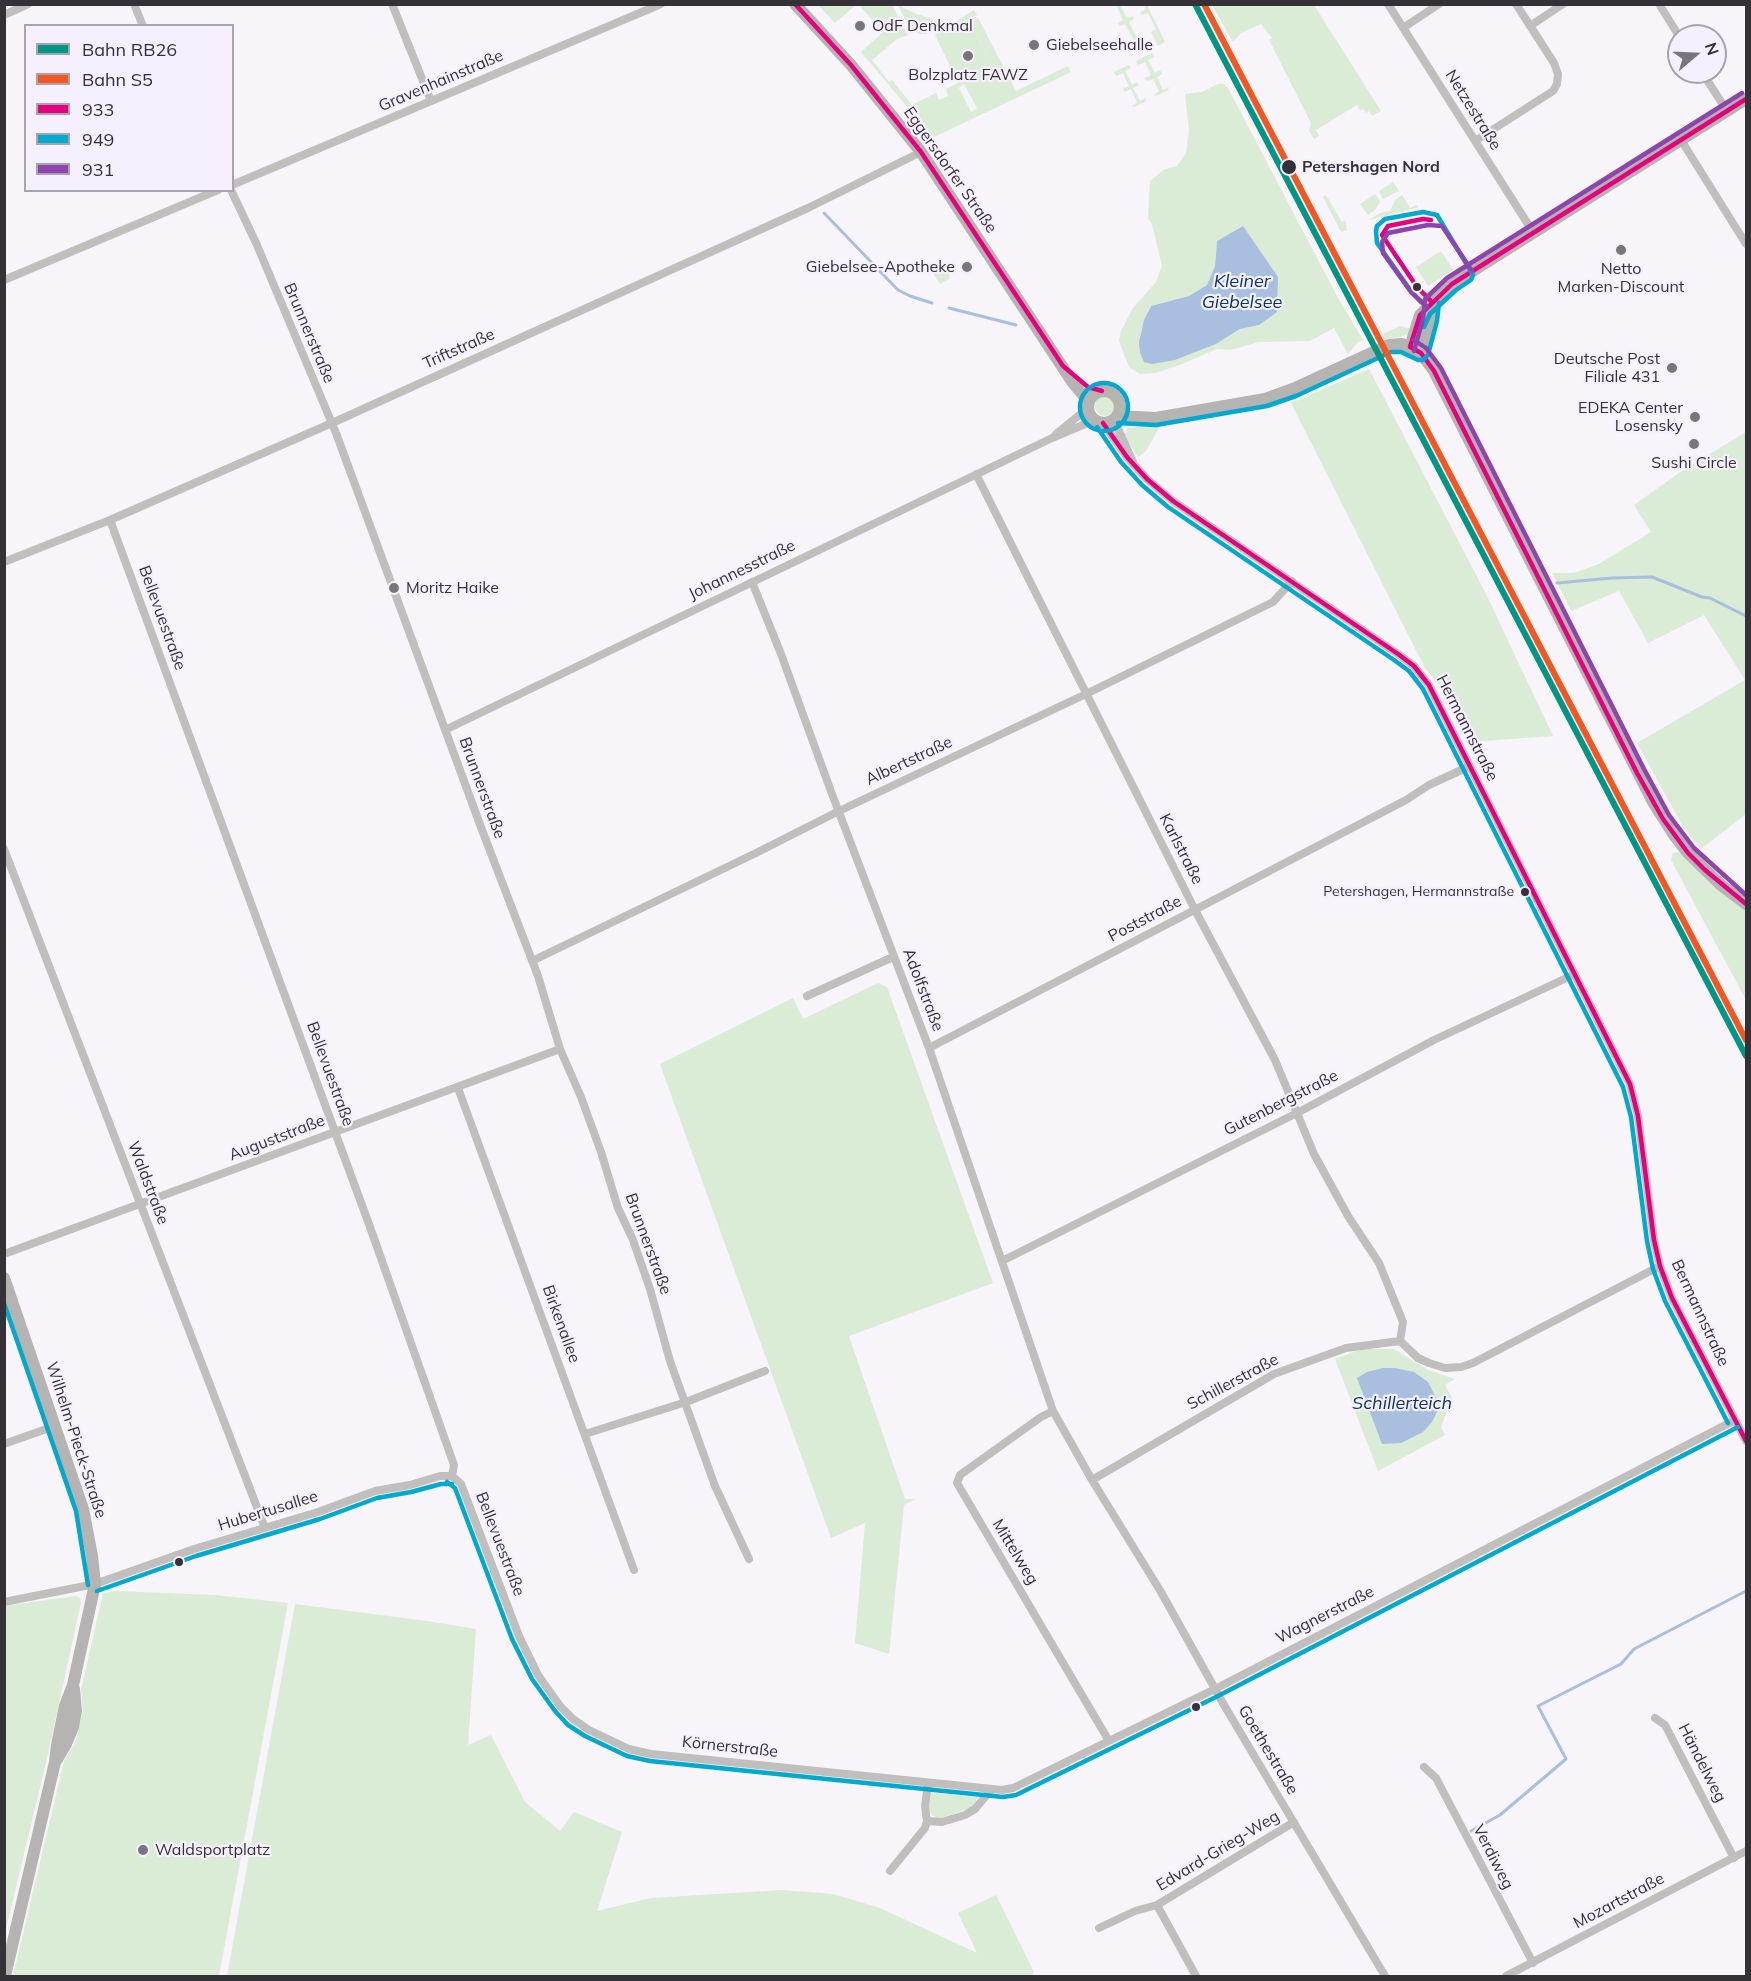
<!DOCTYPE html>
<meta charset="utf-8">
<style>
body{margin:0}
#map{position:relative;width:1751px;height:1981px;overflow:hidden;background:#f7f4fa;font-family:Mulish,sans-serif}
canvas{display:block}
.frame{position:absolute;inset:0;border:6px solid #343137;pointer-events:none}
.legend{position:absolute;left:24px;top:24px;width:210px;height:168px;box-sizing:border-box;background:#f6f0fe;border:2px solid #a8a4ae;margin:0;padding:8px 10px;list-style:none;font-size:18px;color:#343137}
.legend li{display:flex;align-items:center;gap:12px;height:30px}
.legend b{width:30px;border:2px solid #a8a4ae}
.north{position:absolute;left:1667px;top:24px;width:60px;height:60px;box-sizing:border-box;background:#f6f0fe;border:2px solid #a8a4ae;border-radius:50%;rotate:71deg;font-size:16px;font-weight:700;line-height:24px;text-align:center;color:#343137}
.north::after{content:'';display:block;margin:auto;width:21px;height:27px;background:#78757b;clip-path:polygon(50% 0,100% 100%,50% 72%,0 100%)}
</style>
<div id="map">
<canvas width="1751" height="1981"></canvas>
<div class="frame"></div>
<ul class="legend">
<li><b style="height:8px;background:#009686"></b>Bahn RB26</li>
<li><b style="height:8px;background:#f25721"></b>Bahn S5</li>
<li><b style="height:8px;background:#e5007d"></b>933</li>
<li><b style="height:8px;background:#00a9ce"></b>949</li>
<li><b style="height:8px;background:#8e44ad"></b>931</li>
</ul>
<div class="north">N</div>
</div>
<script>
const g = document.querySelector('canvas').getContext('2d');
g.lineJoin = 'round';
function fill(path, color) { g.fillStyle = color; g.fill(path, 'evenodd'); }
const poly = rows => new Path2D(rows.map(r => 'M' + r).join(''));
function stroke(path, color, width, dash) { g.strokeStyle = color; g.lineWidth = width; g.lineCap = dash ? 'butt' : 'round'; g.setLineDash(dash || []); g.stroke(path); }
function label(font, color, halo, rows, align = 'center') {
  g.font = font + ' Mulish,sans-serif'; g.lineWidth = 4.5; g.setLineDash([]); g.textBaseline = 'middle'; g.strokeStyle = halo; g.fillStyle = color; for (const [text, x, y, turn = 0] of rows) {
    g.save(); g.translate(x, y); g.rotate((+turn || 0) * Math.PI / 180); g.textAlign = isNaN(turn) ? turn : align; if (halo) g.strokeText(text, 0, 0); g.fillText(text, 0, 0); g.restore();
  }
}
fill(poly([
 [818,5,856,5,835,23],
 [859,5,892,5,908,35,897,39,872,60,889,82,892,80,912,105,936,93,939,100,948,96,946,89,958,83,935,35,974,10,977,15,968,19,999,78,970,22,978,18,1016,91,1068,66,1071,72,932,138,918,114,914,115,861,52,883,32],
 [964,84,977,108,971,112,959,88],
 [898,5,914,13,933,19,933,27,926,34,920,34,914,30,908,25],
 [1116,5,1120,5,1127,18,1133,16,1134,19,1129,22,1137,38,1143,36,1141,42,1134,46,1128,44,1134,40,1125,24,1120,26,1118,23,1123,20],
 [1144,5,1147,5,1165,42,1158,46,1151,32,1156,29,1148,13,1142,15,1140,12,1146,9],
 [1212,5,1314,5,1381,111,1372,116,1369,111,1366,113,1363,109,1360,110,1357,105,1316,130,1319,136,1314,139,1309,131,1311,123,1269,40,1272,38,1261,24,1241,33,1233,42],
 [1152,53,1154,57,1148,60,1155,73,1160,70,1162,74,1157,77,1163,90,1169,87,1168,90,1156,96,1154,95,1159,91,1153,79,1147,81,1145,78,1151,75,1145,62,1138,65,1136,61],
 [1129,65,1131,68,1125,71,1132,85,1137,82,1139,85,1133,88,1140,101,1146,98,1145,102,1134,107,1132,106,1137,102,1131,89,1125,92,1123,89,1129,86,1123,73,1116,76,1114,72],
 [1218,84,1224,84,1228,88,1337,296,1363,340,1358,342,1348,354,1334,328,1310,341,1259,342,1230,350,1217,349,1182,364,1155,373,1140,374,1129,367,1119,341,1121,331,1133,308,1156,282,1162,266,1152,224,1148,218,1150,181,1165,169,1177,166,1186,153,1189,130,1185,94,1202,92],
 [1243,226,1253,243,1259,325,1240,329,1216,344,1175,360,1140,353,1141,331,1150,306,1189,296,1207,285,1215,266,1217,241],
 [1393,182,1399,191,1383,199,1379,191],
 [1375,194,1380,202,1375,210,1368,215,1360,204],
 [1326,195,1342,222,1345,220,1347,230,1341,232,1323,197],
 [1402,195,1410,208,1416,205,1419,207,1369,220,1380,213,1390,211,1395,200],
 [1441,251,1453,270,1428,286,1416,267],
 [942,267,945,271,948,270,950,278,940,284,933,273],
 [1400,326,1412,329,1410,333,1400,337,1384,339,1381,335],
 [1369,369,1486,594,1553,736,1469,742,1442,688,1425,668,1291,403],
 '1095 406a10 10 0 1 1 20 0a10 10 0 1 1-20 0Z',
 [1161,424,1146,451,1138,457,1125,437,1124,433,1126,433,1127,428],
 [1746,432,1746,814,1701,849,1683,827,1637,743,1745,680,1704,615,1648,643,1619,591,1571,611,1552,573,1574,573,1599,564,1651,532,1634,505,1679,473],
 [1680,852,1712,883,1746,910,1746,1000,1671,860,1673,853],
 [878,983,887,987,993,1283,849,1336,905,1499,915,1499,904,1505,889,1654,855,1643,865,1523,831,1538,660,1064,793,998,803,1019],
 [1362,1349,1394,1349,1428,1370,1455,1379,1445,1385,1452,1398,1441,1427,1445,1435,1378,1471,1335,1359],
 [117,1591,215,1595,288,1603,219,1976,13,1976,64,1761,75,1743,83,1711,81,1690,103,1593],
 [75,1596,80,1598,81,1603,45,1767,5,1933,5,1606],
 [295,1604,427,1621,476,1629,468,1745,491,1735,525,1802,560,1831,574,1812,622,1832,597,1911,651,1898,782,1890,833,1894,880,1908,977,1953,958,1913,996,1895,1034,1972,1032,1976,227,1976],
 [931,1793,977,1797,976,1803,971,1808,938,1819,932,1815,928,1807]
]), '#daebd6');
fill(poly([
 [1243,226,1278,277,1277,312,1259,325,1240,329,1216,344,1175,360,1152,364,1144,362,1140,353,1139,342,1144,320,1151,306,1189,296,1207,285,1215,266,1217,241],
 [1383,1368,1395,1368,1414,1372,1428,1382,1436,1398,1438,1410,1432,1422,1423,1432,1401,1443,1382,1444,1357,1378,1367,1372]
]), '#a9bfdf');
stroke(poly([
 [824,213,898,290,910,296,932,303],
 [949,308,1016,325],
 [1557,583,1612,578,1652,577,1702,597,1710,598,1746,616],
 [1471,1831,1500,1815,1566,1759,1538,1706,1621,1664,1634,1649,1746,1591]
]), '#a9bfdf', 3);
stroke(poly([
 [134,4,143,26],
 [392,4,431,101],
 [1388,4,1533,232],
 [1659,4,1679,36],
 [4,15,28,4],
 [1530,26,1563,4],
 [1403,28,1439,4],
 [1702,72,1727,111],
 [1681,140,1746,244],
 [1475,141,1553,91,1557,84,1558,74,1554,63,1516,4],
 [232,185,661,4],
 [231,190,257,245,336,433,482,830,538,976,560,1049,581,1097,601,1152,618,1208,633,1240,650,1289,670,1361,715,1486,749,1559],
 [4,280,218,190],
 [1114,420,1133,462],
 [1103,423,1127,457,1147,479,1173,501,1398,654,1414,666,1429,685,1630,1084,1638,1116,1654,1240,1660,1266,1672,1298,1746,1441],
 [1056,434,1088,408],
 [976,474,1195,910,1275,1060,1314,1154,1348,1216,1379,1263,1403,1322,1400,1341],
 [110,520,370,1227,454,1465,452,1476],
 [4,562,110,520,332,423,808,208,921,152],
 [752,582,781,654,832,794,929,1048,1053,1411,1092,1480,1161,1592,1224,1705,1385,1976],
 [445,730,1052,438,1095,420],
 [4,849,265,1528],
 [532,961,756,853,839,811,1086,694,1273,602,1292,581],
 [807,996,893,957],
 [929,1048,1406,800,1429,785,1470,766],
 [458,1088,634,1570],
 [4,1254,560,1049],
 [1002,1261,1297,1113,1434,1040,1575,974],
 [1400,1341,1418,1358,1429,1363,1445,1368,1461,1367,1473,1363,1660,1266],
 [1053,1411,1041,1417,960,1475,957,1483,1109,1741],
 [585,1434,686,1402,765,1371],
 [4,1444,55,1426],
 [452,1476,461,1484,519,1636,538,1675,560,1706,573,1719,589,1730,629,1749,651,1754,1002,1790,1013,1788,1215,1689,1735,1420],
 [1092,1480,1274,1374,1346,1348,1400,1341],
 [4,1602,95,1584,194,1549,318,1512,375,1491,410,1485,440,1476,452,1476],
 [1655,1718,1665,1725,1734,1858],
 [1424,1767,1436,1778,1533,1963],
 [927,1821,942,1822,965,1815,975,1809,991,1790],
 [890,1871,925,1828,927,1821,925,1806,928,1783],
 [1157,1905,1196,1976],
 [1099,1928,1135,1911,1157,1905,1294,1822],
 [1506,1976,1746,1851]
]), '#c1bebe', 8);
stroke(poly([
 [795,4,851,65,921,152,1073,383,1089,402],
 [1410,347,1420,315,1452,284,1746,99],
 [1421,353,1430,320,1432,302],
 '1088 407a16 16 0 1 1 32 0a16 16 0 1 1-32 0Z',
 [1118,416,1156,418,1265,399,1293,389,1389,345,1402,344,1421,353,1434,371,1653,802,1674,835,1688,853,1721,885,1746,904],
 [4,1278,83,1509,92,1556,95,1584,73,1685,65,1706,57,1745,55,1762,5,1976],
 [56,1761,66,1744,73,1727,76,1711,74,1689]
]), '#b6b3b3', 12);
stroke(poly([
 [795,4,851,65,921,152,1063,366,1088,387,1102,391],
 [1746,99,1452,284,1420,315,1410,347,1421,353,1434,371,1637,773,1663,819,1688,853,1705,870,1746,904],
 [1431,220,1423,219,1388,226,1382,235,1417,287,1432,302],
 [1103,423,1127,457,1147,479,1173,501,1398,654,1414,666,1429,685,1630,1084,1638,1116,1654,1240,1660,1266,1672,1298,1746,1441]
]), '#e5007d', 4.5);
stroke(poly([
 [1421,302,1411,291,1377,243,1376,231,1377,226,1385,219,1423,212,1437,215,1473,275,1471,280,1456,290,1430,314,1424,327],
 '1080 407a24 24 0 1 1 48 0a24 24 0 1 1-48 0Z',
 [1118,423,1156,425,1267,406,1296,396,1391,352,1401,352,1418,360,1423,360,1428,355,1437,321,1439,303],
 [1097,427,1121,462,1142,485,1168,507,1394,660,1409,671,1423,689,1623,1087,1631,1117,1647,1241,1653,1269,1665,1301,1728,1423],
 [4,1303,76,1511,88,1585],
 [447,1482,455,1488,512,1639,532,1679,555,1711,568,1725,585,1736,627,1756,650,1761,1003,1797,1016,1795,1218,1696,1738,1427],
 [97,1591,196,1556,320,1519,377,1498,411,1492,441,1484,452,1484]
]), '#00a9ce', 4.5);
stroke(poly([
 [1427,307,1411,292,1383,253,1382,242,1388,233,1428,225,1442,226,1472,271],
 [1414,340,1426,348,1441,368,1644,769,1669,815,1694,848,1746,895],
 [1414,351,1423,319,1425,299,1447,278,1742,93]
]), '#8e44ad', 4.5);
stroke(poly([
 [1195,4,1746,1056]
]), '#009686', 6);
stroke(poly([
 [1204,4,1746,1040]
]), '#f25721', 6);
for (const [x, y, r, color] of [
 [860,26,6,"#78757b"],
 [1034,45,6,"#78757b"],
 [968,56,6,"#78757b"],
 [1289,167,8,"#343137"],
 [1621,250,6,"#78757b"],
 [967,267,6,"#78757b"],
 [1417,287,5,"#343137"],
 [1672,368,6,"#78757b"],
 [1695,417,6,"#78757b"],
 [1694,444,6,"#78757b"],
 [394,588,6,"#78757b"],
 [1525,892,5,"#343137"],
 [179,1562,5,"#343137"],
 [1196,1707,5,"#343137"],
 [143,1850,6,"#78757b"]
]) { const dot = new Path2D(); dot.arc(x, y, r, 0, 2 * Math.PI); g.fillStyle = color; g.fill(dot); stroke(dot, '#f6f0fe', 2); }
label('14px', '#343137', '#f6f0fe', [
 ["Petershagen, Hermannstraße",1514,892]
], 'right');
label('16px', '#343137', '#f6f0fe', [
 ["OdF Denkmal",872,26],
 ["Giebelseehalle",1046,45],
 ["Bolzplatz FAWZ",968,75,"center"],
 ["Giebelsee-Apotheke",955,267,"right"],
 ["Netto",1621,269,"center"],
 ["Marken-Discount",1621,287,"center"],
 ["Deutsche Post",1660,359,"right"],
 ["Filiale 431",1660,377,"right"],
 ["EDEKA Center",1683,408,"right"],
 ["Losensky",1683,426,"right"],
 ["Sushi Circle",1694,463,"center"],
 ["Moritz Haike",406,588],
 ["Waldsportplatz",155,1850]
], 'left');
label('16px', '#343137', '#f6f0fe', [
 ["Gravenhainstraße",441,81,-23],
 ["Netzestraße",1473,110,58],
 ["Eggersdorfer Straße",950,170,55],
 ["Brunnerstraße",309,333,67],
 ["Triftstraße",459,349,-24],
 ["Johannesstraße",742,570,-26],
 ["Bellevuestraße",162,618,70],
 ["Hermannstraße",1467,728,63],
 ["Albertstraße",909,761,-25],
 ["Brunnerstraße",482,788,70],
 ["Karlstraße",1181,849,63],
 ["Poststraße",1145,919,-28],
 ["Adolfstraße",923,990,69],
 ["Bellevuestraße",330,1074,70],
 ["Gutenbergstraße",1281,1103,-27],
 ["Auguststraße",277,1138,-21],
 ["Waldstraße",148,1183,69],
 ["Brunnerstraße",648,1244,70],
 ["Bermannstraße",1700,1313,65],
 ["Birkenallee",561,1324,70],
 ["Schillerstraße",1233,1382,-28],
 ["Wilhelm-Pieck-Straße",76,1440,72],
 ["Hubertusallee",268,1511,-17],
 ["Bellevuestraße",500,1544,69],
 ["Mittelweg",1015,1552,59],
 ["Wagnerstraße",1325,1615,-27],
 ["Körnerstraße",730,1747,6],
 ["Goethestraße",1268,1750,59],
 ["Händelweg",1702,1763,63],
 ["Edvard-Grieg-Weg",1218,1851,-31],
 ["Verdiweg",1493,1857,63],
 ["Mozartstraße",1619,1901,-28]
]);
label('bold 16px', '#343137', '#f6f0fe', [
 ["Petershagen Nord",1302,167]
], 'left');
label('italic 18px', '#083469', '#f6f0fe', [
 ["Kleiner",1242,282],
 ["Giebelsee",1242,303],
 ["Schillerteich",1402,1404]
]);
</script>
